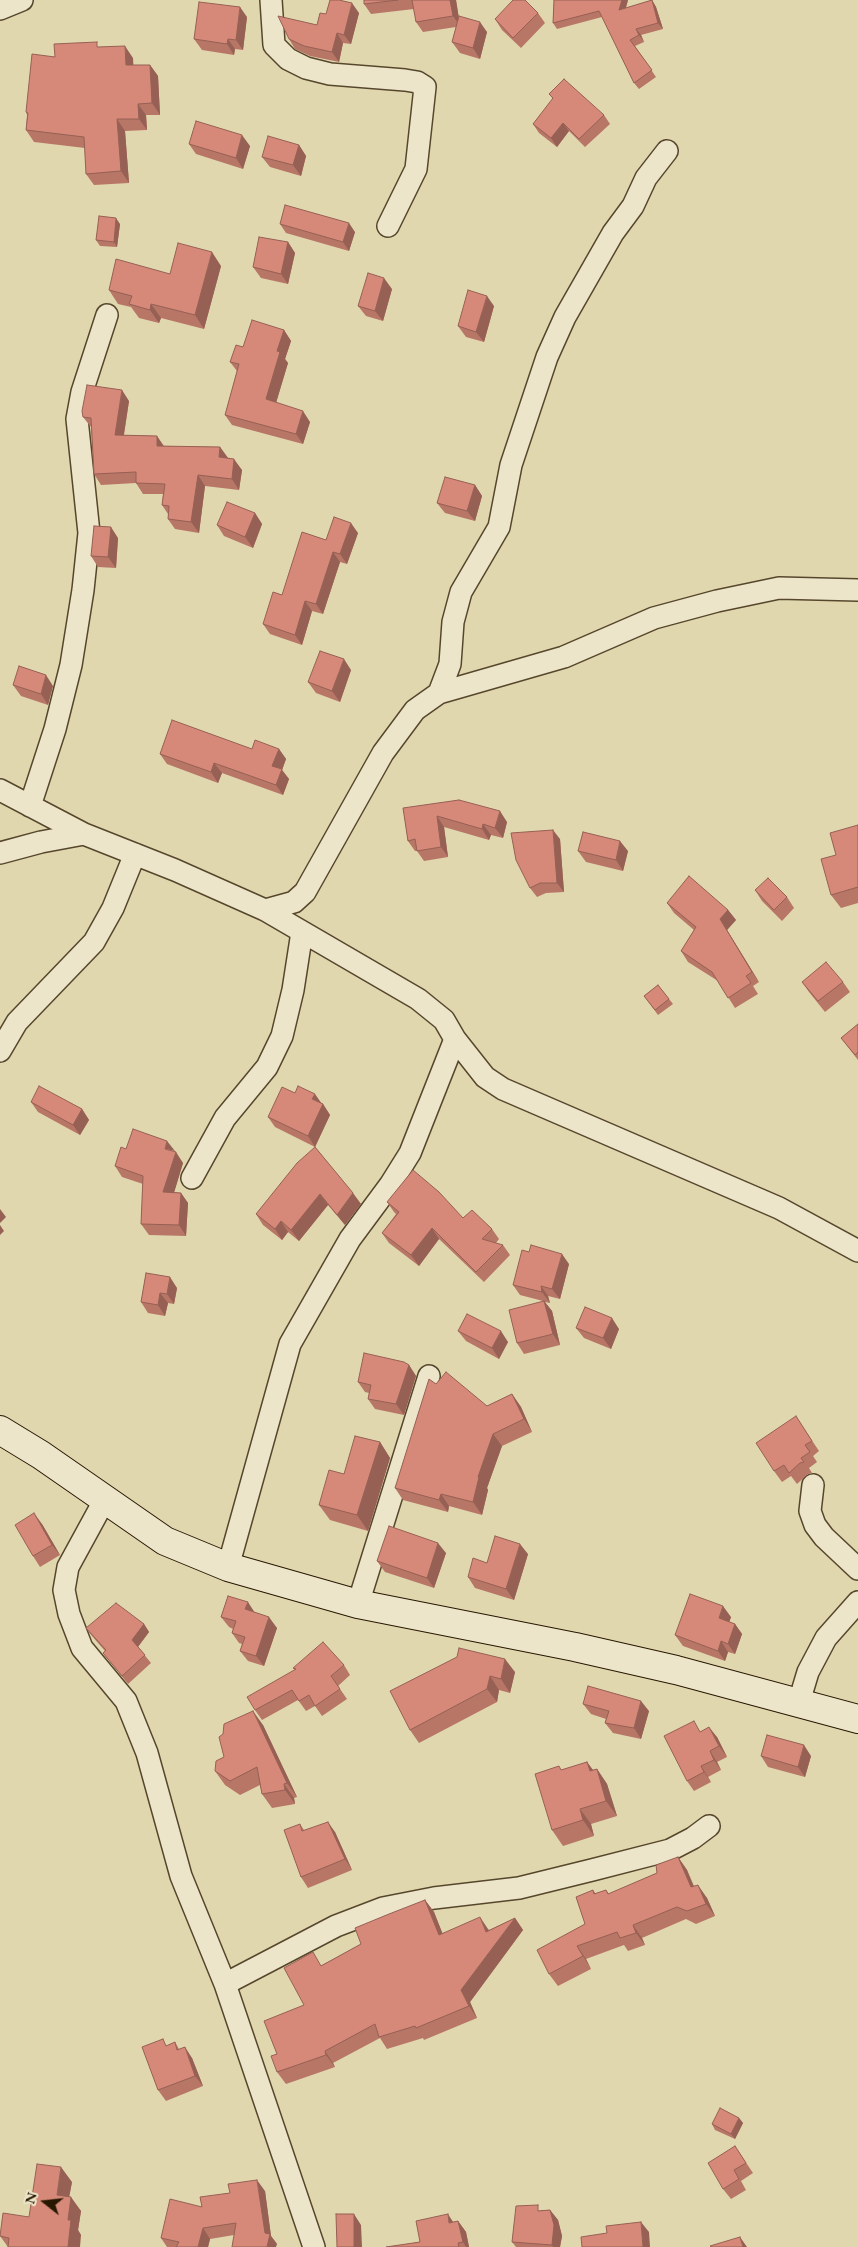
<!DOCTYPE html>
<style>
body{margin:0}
#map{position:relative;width:858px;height:2247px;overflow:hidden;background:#e1d7ae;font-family:"EB Garamond",serif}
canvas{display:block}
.north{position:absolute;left:20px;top:2177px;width:50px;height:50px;-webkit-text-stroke:4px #ece5ca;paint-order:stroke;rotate:286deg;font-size:14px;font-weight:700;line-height:20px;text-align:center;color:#271701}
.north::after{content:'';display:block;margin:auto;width:18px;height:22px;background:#271701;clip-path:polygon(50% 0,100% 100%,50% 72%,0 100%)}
</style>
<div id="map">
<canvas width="858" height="2247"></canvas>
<div class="north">N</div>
</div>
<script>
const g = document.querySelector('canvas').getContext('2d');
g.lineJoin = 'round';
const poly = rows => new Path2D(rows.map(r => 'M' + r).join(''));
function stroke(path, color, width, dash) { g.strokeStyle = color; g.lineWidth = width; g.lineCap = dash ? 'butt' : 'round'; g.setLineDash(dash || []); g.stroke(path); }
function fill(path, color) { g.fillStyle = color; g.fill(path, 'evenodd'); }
const street = poly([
 [271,0,274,45,288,59,306,68,330,74,405,80,417,82,425,87,416,169,388,226],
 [0,9,22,0],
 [439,693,450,664,453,622,461,592,499,527,511,465,547,357,565,317,613,233,633,206,646,178,667,151],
 [0,790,84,834,175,870,265,910,418,999,444,1020,455,1039,485,1077,503,1089,779,1208,858,1251],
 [30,806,55,729,71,665,83,590,89,533,77,419,82,392,107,315],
 [0,853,41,842,84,834],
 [265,910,294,902,305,892,383,753,415,710,439,693,564,657,654,618,717,601,779,588,858,590],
 [0,1051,17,1022,94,942,113,908,135,854],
 [192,1178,225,1118,267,1067,282,1036,293,990,302,932],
 [813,1485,810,1511,815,1525,824,1537,858,1569],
 [104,1501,68,1567,64,1590,69,1614,82,1648,126,1701,147,1753,181,1876,225,1984,314,2247],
 [228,1567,290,1344,350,1239,390,1185,410,1153,455,1039],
 [358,1604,429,1376],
 [799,1702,808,1672,826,1638,858,1602],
 [225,1984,336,1926,383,1908,434,1898,519,1888,592,1870,670,1850,693,1838,709,1826]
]);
const secondary = poly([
 [0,1430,41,1455,165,1541,228,1567,358,1604,575,1647,676,1670,858,1719]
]);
stroke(street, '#56472c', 24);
stroke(secondary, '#271701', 30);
stroke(street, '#ece5ca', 21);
stroke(secondary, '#ece5ca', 28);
fill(poly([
 [364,0,456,0,459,18,487,32,480,59,460,53,452,42,456,27,423,32,416,22,414,9,371,14,364,4],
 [554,0,628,0,626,8,652,0,656,7,663,29,641,35,644,42,635,46,656,77,639,89,634,83,602,17,557,29,553,23],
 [359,13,351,44,343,43,339,62,310,56,295,49,289,39,317,25,326,14],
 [538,13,545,23,521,48,502,30,495,19],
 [247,17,243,50,235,49,234,55,202,50,194,39],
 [100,47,133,58,133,65,150,65,158,76,160,115,146,115,147,130,125,131,129,183,94,185,86,174,85,148,34,142,26,130,27,115,26,112,55,57],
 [549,94,604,115,610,124,585,147,569,131,557,147,539,133,533,124,553,99],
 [189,144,250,146,243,169,196,154],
 [299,145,306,156,301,176,270,167,262,157],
 [120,224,117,247,100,246,96,240],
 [280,224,355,232,349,251,286,233],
 [288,242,295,253,288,284,261,278,253,267],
 [221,266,204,329,161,318,159,323,139,318,131,307,118,304,109,290,170,274],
 [392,289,383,321,366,316,358,306],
 [494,306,484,342,466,337,458,326],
 [284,330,291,341,285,359,288,363,276,402,310,422,303,444,232,425,225,415,237,371,230,362,243,347],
 [129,401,124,435,157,436,164,446,220,447,228,458,242,470,239,490,205,486,199,533,175,529,168,519,168,514,162,505,163,494,143,494,136,483,101,485,94,474,91,427,83,417],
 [475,485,482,496,475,521,445,513,437,503],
 [255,513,262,524,253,548,224,536,217,525],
 [358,533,347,564,340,562,323,614,312,611,302,645,270,634,263,624,282,595,326,540],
 [118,538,116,568,98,567,91,556],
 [351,670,340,702,316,693,308,682],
 [13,685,53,686,48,705,21,696],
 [252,749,279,749,286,759,282,770,289,779,283,795,222,773,218,783,167,764,160,754],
 [403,808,507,822,503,838,491,835,489,840,444,827,448,857,424,861,417,851,415,851,408,841],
 [858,825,858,903,841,908,831,895,836,855],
 [560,839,564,892,546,893,537,897,530,888],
 [578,851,628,851,623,871,586,862],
 [755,890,787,897,794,908,782,921,762,901],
 [667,903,728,910,736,920,727,930,759,982,753,986,758,994,735,1008,718,981,688,962,681,951,694,930,674,913],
 [802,982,843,982,850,992,825,1012,809,992],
 [658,985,673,1004,658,1015,644,996],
 [858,1024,858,1060,841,1038],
 [295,1093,323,1104,330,1115,315,1147,275,1127,268,1117],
 [31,1102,82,1109,89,1120,80,1135,38,1112],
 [315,1147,361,1204,345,1225,328,1205,299,1241,288,1232,282,1240,263,1225,256,1214],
 [126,1149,174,1152,183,1163,174,1192,181,1193,188,1203,186,1236,149,1235,141,1224,143,1184,122,1177,115,1166],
 [387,1202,463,1218,492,1229,499,1239,496,1243,503,1245,510,1255,484,1282,439,1239,419,1266,389,1243,382,1233,396,1214,394,1212],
 [569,1264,560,1299,548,1296,550,1303,545,1302,552,1311,560,1345,524,1354,517,1343,543,1301,520,1295,513,1285],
 [146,1273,177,1288,174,1304,168,1303,165,1316,148,1313,141,1302],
 [576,1328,619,1329,611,1349,584,1338],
 [458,1331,508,1342,499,1359,466,1341],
 [409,1365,416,1376,404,1415,375,1409,368,1399,369,1393,365,1392,358,1382],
 [436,1384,487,1406,512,1394,521,1407,532,1432,502,1446,487,1488,488,1490,482,1515,449,1506,448,1512,403,1500,395,1488],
 [803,1427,819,1451,813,1456,817,1462,809,1468,812,1473,808,1474,797,1484,791,1476,782,1482,774,1471],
 [380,1442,390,1458,368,1531,330,1520,319,1505,344,1474],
 [42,1524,60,1555,40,1567,33,1556],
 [446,1553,434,1588,385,1572,377,1561],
 [528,1554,514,1600,475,1588,468,1577,487,1563],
 [255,1613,277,1628,264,1666,248,1661,240,1651,242,1644,239,1643,232,1633,233,1629,229,1627,221,1617],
 [731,1617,729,1622,735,1624,742,1634,735,1654,728,1652,725,1661,683,1646,675,1635],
 [144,1624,149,1632,138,1647,151,1663,128,1684,103,1653,105,1651,92,1636,86,1628],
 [457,1657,515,1672,510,1693,499,1690,497,1702,419,1743,410,1730],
 [344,1665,350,1675,338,1686,347,1699,322,1716,315,1706,306,1711,298,1700,262,1720,255,1710,295,1670,293,1668],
 [583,1704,649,1711,641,1739,613,1733,605,1723,606,1719,591,1714],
 [263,1725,297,1797,294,1798,295,1804,272,1808,262,1794,260,1785,240,1795,225,1785,215,1771,224,1757],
 [701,1731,717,1737,727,1757,717,1762,721,1770,708,1777,711,1782,694,1791,687,1781],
 [761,1756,811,1756,805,1777,768,1767],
 [587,1762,593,1770,597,1769,607,1784,617,1816,591,1824,594,1836,563,1846,552,1830,562,1770],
 [300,1824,304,1830,335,1832,352,1870,308,1888,301,1877],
 [678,1857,687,1870,694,1886,707,1898,715,1916,696,1924,686,1919,642,1938,645,1945,628,1951,624,1945,586,1959,591,1969,558,1986,549,1974,585,1924,593,1890,596,1894,606,1890,609,1894,657,1873],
 [425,1900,434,1912,442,1933,488,1929,489,1930,515,1918,523,1930,470,2002,477,2018,424,2040,423,2038,387,2049,380,2038,333,2063,335,2067,286,2084,277,2072,277,2054,304,2005,322,1965,361,1944],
 [175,2042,179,2049,192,2058,203,2086,166,2101,158,2090,168,2045],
 [739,2118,743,2123,735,2139,715,2130,712,2124],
 [735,2146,753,2173,741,2181,746,2190,731,2199,723,2189],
 [72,2182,69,2196,81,2211,78,2230,81,2235,8,2247,0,2236,29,2217],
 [265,2191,271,2236,277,2244,234,2235,210,2239,208,2247,167,2247,161,2238,202,2207],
 [541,2210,550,2210,558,2220,562,2236,560,2247,516,2247,512,2242],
 [458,2221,466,2232,469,2247,386,2247,420,2242,453,2222]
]), '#b87667');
fill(poly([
 [450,0,456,0,460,26,453,16],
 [622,0,628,0,623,17,619,10],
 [652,0,656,7,663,29,658,23],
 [352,3,359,13,351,44,344,35],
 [240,7,247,17,243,50,236,40],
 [480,22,487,32,480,59,473,48],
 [636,29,641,35,644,42,639,35],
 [337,33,343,43,339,62,332,52],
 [228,39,235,49,234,55,227,44],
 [125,46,133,58,134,76,126,65],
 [150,65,158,76,160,115,152,103],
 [138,104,146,115,147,130,139,119],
 [117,119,125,131,129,183,121,171],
 [563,123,569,131,557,147,551,138],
 [242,135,250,146,243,169,236,158],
 [299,145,306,156,301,176,293,165],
 [116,218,120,224,117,247,114,242],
 [349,223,355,232,349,251,343,242],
 [288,242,295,253,288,284,281,274],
 [212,252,221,266,204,329,195,315],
 [384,278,392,289,383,321,375,311],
 [487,296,494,306,484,342,476,332],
 [151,304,161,318,159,323,150,310],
 [284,330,291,341,285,359,288,363,274,410,266,399,277,351],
 [122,390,129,401,122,446,115,435],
 [303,411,310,422,303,444,296,434],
 [157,436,164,447,157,446],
 [220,447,228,458,227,468,219,457],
 [234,459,242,470,239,490,232,479],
 [198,475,205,486,199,533,191,522],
 [475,485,482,496,475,521,467,511],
 [255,513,262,524,253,548,245,537],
 [351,523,358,533,347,564,340,554],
 [111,527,118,538,116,568,108,557],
 [333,552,340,562,323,614,316,604],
 [305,601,312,611,302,645,295,635],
 [344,659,351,670,340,702,332,691],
 [46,675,53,686,48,705,41,694],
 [279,749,286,759,282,770,289,779,283,795,276,785,272,766],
 [214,763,222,773,218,783,211,772],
 [500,811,507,822,503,838,495,828],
 [437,816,444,827,448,857,441,847],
 [483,824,491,835,489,840,482,829],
 [553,830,560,839,564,892,557,883],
 [620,841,628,851,623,871,616,860],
 [728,910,736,920,727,930,759,982,752,972,720,919],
 [315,1094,322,1104,312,1099],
 [323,1104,330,1115,315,1147,308,1136],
 [82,1109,89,1120,80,1135,73,1125],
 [167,1141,175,1151,165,1149],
 [176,1152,183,1163,171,1203,163,1192],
 [181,1193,188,1203,186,1236,179,1225],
 [353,1193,361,1204,345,1225,337,1215],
 [320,1194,328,1205,299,1241,291,1230],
 [0,1209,6,1217,0,1223],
 [281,1221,288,1232,282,1240,275,1229],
 [0,1225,4,1231,0,1235],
 [432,1228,439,1239,419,1266,411,1255],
 [562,1254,569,1264,560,1299,552,1289],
 [170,1277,177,1288,174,1304,167,1294],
 [541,1286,548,1296,550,1303,542,1292],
 [160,1293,168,1303,165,1316,158,1305],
 [544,1301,552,1311,560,1345,553,1334],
 [612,1318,619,1329,611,1349,603,1338],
 [501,1331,508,1342,499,1359,492,1348],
 [409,1365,416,1376,404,1415,396,1404],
 [512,1394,521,1407,532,1432,524,1419],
 [493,1434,502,1446,487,1488,488,1490,482,1515,473,1502,478,1477],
 [380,1442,390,1458,368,1531,357,1515],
 [441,1494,449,1506,448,1512,439,1500],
 [34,1513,42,1524,60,1555,52,1545],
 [438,1543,446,1553,434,1588,427,1578],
 [520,1544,528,1554,514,1600,506,1589],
 [248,1602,255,1613,245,1609],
 [723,1606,731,1617,727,1629,719,1618],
 [269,1617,277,1628,264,1666,256,1656],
 [144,1624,149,1632,137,1648,132,1640],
 [735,1624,742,1634,735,1654,728,1644],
 [721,1641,728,1652,725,1661,718,1651],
 [505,1659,515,1672,510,1693,501,1679],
 [490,1676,499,1690,497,1702,487,1689],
 [641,1701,649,1711,641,1739,634,1728],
 [253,1711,263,1725,297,1797,287,1783],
 [709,1727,717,1737,727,1757,719,1746],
 [804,1745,811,1756,805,1777,798,1767],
 [710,1751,717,1762,721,1770,714,1760],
 [587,1762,598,1777,590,1771],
 [701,1766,708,1777,711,1782,704,1772],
 [597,1769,607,1784,617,1816,606,1801],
 [284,1784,294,1798,295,1804,285,1790],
 [580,1809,591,1824,594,1836,583,1820],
 [328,1822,335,1832,352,1870,345,1859],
 [678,1857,687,1870,699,1900,691,1887],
 [698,1885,707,1898,715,1916,706,1904],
 [425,1900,434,1912,448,1947,439,1935],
 [480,1917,488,1929,495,1944,486,1932],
 [515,1918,523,1930,470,2002,477,2018,469,2006,461,1990],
 [633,1925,642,1938,645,1945,636,1933],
 [577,1946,586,1959,591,1969,583,1956],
 [185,2047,192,2058,203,2086,195,2076],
 [325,2051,333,2063,335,2067,326,2055],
 [739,2118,743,2123,735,2139,731,2134],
 [61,2167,72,2182,67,2209,57,2195],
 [257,2180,265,2191,271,2236,277,2244,276,2247,267,2247],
 [71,2197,81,2211,78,2230,81,2235,80,2247,68,2247,68,2220],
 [550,2210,558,2220,562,2236,560,2247,553,2247,552,2245],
 [354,2214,361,2225,362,2247,354,2247],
 [448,2214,455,2225,449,2223],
 [458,2221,466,2232,469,2247,466,2247,463,2242],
 [641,2222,649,2232,650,2247,643,2247],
 [203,2228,210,2239,208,2247,198,2247],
 [740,2237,747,2247,743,2247]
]), '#966054');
const building = poly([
 [330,0,339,0,352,3,344,35,337,33,332,52,304,46,289,39,278,16,317,25,320,13,326,14,330,0],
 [364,0,398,0,364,4,364,0],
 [412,0,450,0,453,16,416,22,412,0],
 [513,0,525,0,538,13,513,38,495,19,513,0],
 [554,0,622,0,619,10,652,0,658,23,636,29,639,35,630,40,652,70,634,83,599,11,553,23,554,0],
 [199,2,240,7,236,40,228,39,227,44,194,39,199,2],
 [459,16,480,22,473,48,452,42,459,16],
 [97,42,97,47,125,46,126,65,150,65,152,103,138,104,139,119,117,119,121,171,86,174,84,137,26,130,28,113,26,112,32,54,55,57,54,44,97,42],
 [564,79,604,115,579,139,563,123,551,138,533,124,553,98,549,94,564,79],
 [196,121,242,135,236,158,189,144,196,121],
 [268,136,299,145,293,165,262,157,268,136],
 [285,205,349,223,343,242,280,224,285,205],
 [99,216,116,218,114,242,96,240,99,216],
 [259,237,288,242,281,274,253,267,259,237],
 [178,243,212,252,195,315,151,304,150,310,129,304,132,296,109,290,116,259,170,274,178,243],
 [368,273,384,278,375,311,358,306,368,273],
 [468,290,487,296,476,332,458,326,468,290],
 [252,320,284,330,277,351,280,352,266,399,303,411,296,434,225,415,239,364,230,362,236,345,243,347,252,320],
 [87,385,122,390,115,435,157,436,157,446,220,447,219,457,234,459,232,479,198,475,191,522,168,519,169,506,162,505,165,484,136,483,136,472,94,474,91,418,83,417,82,411,87,385],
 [445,477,475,485,467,511,437,503,445,477],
 [227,502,255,513,245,537,217,525,227,502],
 [334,517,351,523,340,554,333,552,316,604,305,601,295,635,263,624,273,592,282,595,302,532,326,540,334,517],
 [94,526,111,527,108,557,91,556,94,526],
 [320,651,344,659,332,691,308,682,320,651],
 [19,666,46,675,41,694,13,685,19,666],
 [172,720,252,749,255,740,279,749,272,766,282,769,276,785,214,763,211,772,160,754,172,720],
 [459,800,500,811,495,828,483,824,482,829,437,816,441,847,417,851,415,839,408,841,403,808,459,800],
 [858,825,858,887,831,895,821,859,836,855,830,833,858,825],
 [553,830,557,883,540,883,530,888,516,860,511,833,553,830],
 [583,832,620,841,616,860,578,851,583,832],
 [689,876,728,910,720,919,752,972,746,976,751,983,728,998,712,972,681,951,696,927,667,903,689,876],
 [768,878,787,897,774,910,755,890,768,878],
 [826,962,843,982,818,1001,802,982,826,962],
 [658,985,669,999,655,1010,644,996,658,985],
 [858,1024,858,1052,855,1055,841,1038,858,1024],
 [39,1086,82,1109,73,1125,31,1102,39,1086],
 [298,1086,315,1094,312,1099,323,1104,308,1136,268,1117,282,1087,295,1093,298,1086],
 [133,1129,167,1141,165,1149,176,1152,163,1192,181,1193,179,1225,141,1224,143,1176,115,1166,121,1147,126,1149,133,1129],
 [315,1147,353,1193,337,1215,320,1194,291,1230,281,1221,275,1229,256,1214,297,1163,315,1147],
 [413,1170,439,1192,463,1218,472,1210,492,1229,482,1239,503,1245,476,1272,432,1228,411,1255,382,1233,399,1212,387,1202,413,1170],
 [531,1245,562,1254,552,1289,541,1286,542,1292,513,1285,522,1250,529,1252,531,1245],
 [146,1273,170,1277,167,1294,160,1293,158,1305,141,1302,146,1273],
 [544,1301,553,1334,517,1343,509,1310,544,1301],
 [585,1307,612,1318,603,1338,576,1328,585,1307],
 [467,1314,501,1331,492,1348,458,1331,467,1314],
 [364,1353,404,1362,409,1365,396,1404,368,1399,371,1385,358,1382,364,1353],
 [446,1372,487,1406,512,1394,524,1419,493,1434,478,1477,479,1477,473,1502,441,1494,439,1500,395,1488,429,1379,436,1384,446,1372],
 [796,1416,812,1441,805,1445,810,1452,801,1458,804,1462,800,1463,789,1473,784,1465,774,1471,756,1443,796,1416],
 [355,1436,380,1442,357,1515,319,1505,329,1470,344,1474,355,1436],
 [34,1513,52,1545,33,1556,15,1525,34,1513],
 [389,1526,438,1543,427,1578,377,1561,389,1526],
 [495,1536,520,1544,506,1589,468,1577,473,1558,487,1563,495,1536],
 [690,1594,723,1606,719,1618,735,1624,728,1644,721,1641,718,1651,675,1635,690,1594],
 [228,1596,248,1602,245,1609,269,1617,256,1656,240,1651,245,1637,232,1633,236,1621,221,1617,228,1596],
 [116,1603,144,1624,132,1640,145,1655,122,1676,103,1653,106,1650,86,1628,116,1603],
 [323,1642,344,1665,331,1676,340,1689,315,1706,309,1695,299,1701,292,1690,255,1710,247,1697,296,1669,293,1668,323,1642],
 [459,1648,505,1659,501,1679,490,1676,487,1689,410,1730,390,1691,457,1657,459,1648],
 [588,1686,641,1701,634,1728,605,1723,609,1711,583,1704,588,1686],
 [253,1711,287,1783,284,1784,285,1790,262,1794,257,1767,230,1781,215,1771,216,1761,224,1757,219,1737,223,1734,224,1724,253,1711],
 [694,1721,700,1732,709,1727,719,1746,710,1751,714,1760,701,1766,704,1772,687,1781,664,1736,694,1721],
 [767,1735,804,1745,798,1767,761,1756,767,1735],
 [587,1762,590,1771,597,1769,606,1801,580,1809,583,1820,552,1830,535,1774,559,1766,561,1770,587,1762],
 [328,1822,345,1859,301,1877,284,1830,300,1824,302,1831,328,1822],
 [678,1857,691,1887,698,1885,706,1904,687,1911,677,1907,633,1925,636,1933,620,1938,617,1932,577,1946,583,1956,549,1974,537,1950,585,1924,576,1897,593,1890,594,1894,606,1890,608,1894,657,1873,656,1865,678,1857],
 [425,1900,439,1935,480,1917,486,1932,515,1918,461,1990,469,2006,416,2028,415,2026,379,2037,375,2024,325,2051,326,2055,277,2072,271,2056,277,2054,264,2021,304,2005,284,1968,313,1952,321,1966,361,1944,355,1928,389,1914,425,1900],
 [163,2039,166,2046,175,2042,177,2050,185,2047,195,2076,158,2090,142,2047,163,2039],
 [720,2108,739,2118,731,2134,712,2124,720,2108],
 [735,2146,746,2163,734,2170,739,2179,723,2189,708,2163,735,2146],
 [37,2164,61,2167,57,2195,71,2197,68,2220,71,2220,68,2247,8,2247,9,2238,0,2236,3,2213,29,2217,37,2164],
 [257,2180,265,2233,270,2234,267,2247,232,2247,236,2223,203,2228,198,2247,176,2247,179,2242,161,2238,170,2199,202,2207,200,2197,230,2193,228,2184,257,2180],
 [538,2205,538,2211,550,2210,554,2225,552,2245,512,2242,516,2206,538,2205],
 [336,2214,354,2214,354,2247,337,2247,336,2214],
 [448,2214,449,2223,458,2221,463,2242,458,2243,459,2247,386,2247,420,2242,416,2221,448,2214],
 [641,2222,643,2247,582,2247,581,2237,607,2233,606,2226,641,2222],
 [740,2237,743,2247,711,2247,710,2246,740,2237]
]);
fill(building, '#d68978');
stroke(building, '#966054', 1);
</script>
